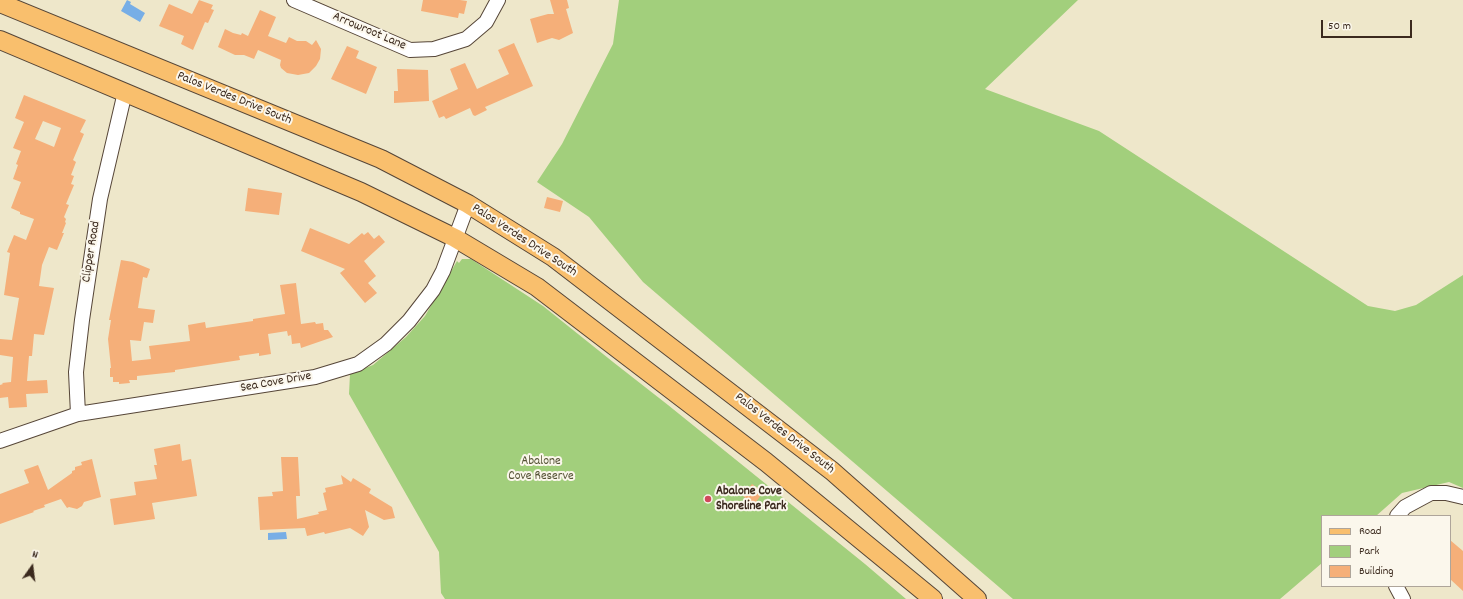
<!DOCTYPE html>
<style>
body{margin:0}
#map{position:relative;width:1463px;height:599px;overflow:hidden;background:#eee7ca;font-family:Dekko,sans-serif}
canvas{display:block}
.legend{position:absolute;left:1321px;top:515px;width:130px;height:72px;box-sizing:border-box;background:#fbf7ec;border:1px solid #aea59a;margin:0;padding:5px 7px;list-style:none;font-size:12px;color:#3b2a1e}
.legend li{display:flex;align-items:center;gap:8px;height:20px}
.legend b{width:20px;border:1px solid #aea59a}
.north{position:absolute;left:12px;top:547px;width:40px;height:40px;-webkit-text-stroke:3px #fbf7ec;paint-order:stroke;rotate:14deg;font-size:11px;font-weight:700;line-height:16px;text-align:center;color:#3b2a1e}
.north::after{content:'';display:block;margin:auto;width:14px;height:18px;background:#3b2a1e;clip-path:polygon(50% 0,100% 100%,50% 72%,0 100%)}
.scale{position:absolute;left:1321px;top:20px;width:91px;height:18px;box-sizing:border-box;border:2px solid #3b2a1e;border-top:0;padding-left:5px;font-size:12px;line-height:14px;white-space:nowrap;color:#3b2a1e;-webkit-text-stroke:3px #fbf7ec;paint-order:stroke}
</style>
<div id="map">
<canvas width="1463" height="599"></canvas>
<ul class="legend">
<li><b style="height:5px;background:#f9bf6d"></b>Road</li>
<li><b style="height:11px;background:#a2cf7c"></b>Park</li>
<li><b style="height:11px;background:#f5af79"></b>Building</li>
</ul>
<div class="north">N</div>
<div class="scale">50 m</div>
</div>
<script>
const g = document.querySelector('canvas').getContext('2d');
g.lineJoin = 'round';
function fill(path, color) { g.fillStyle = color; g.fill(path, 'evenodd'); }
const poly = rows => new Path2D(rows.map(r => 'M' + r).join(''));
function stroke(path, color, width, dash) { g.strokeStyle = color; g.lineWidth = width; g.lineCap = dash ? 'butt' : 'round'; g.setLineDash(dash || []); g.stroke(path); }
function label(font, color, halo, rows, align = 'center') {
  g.font = font + ' Dekko,sans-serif'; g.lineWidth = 4; g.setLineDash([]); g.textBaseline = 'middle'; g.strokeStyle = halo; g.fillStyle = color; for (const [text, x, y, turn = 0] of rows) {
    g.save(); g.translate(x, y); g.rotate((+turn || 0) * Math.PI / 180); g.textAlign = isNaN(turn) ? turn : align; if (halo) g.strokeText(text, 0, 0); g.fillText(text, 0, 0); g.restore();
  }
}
fill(poly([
 [619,0,1078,0,985,89,1099,131,1368,306,1395,311,1416,305,1463,275,1463,488,1449,482,1402,493,1376,516,1322,516,1322,563,1280,599,1013,599,643,282,589,217,537,182,562,144,613,44],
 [462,259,471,259,543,306,613,362,668,405,865,564,906,599,445,599,441,593,439,552,349,394,350,374,373,365,406,337,425,316,457,261,459,263]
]), '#a2cf7c');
fill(poly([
 [127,0,131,2,130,4,145,13,140,22,121,11],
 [286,532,287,539,268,540,268,533]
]), '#77aee6');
fill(poly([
 [199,0,213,5,211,9,214,10,208,23,205,22,193,50,181,44,184,36,159,26,169,4,192,14],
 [423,0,460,0,467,1,464,14,459,13,458,18,421,11],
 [550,0,567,0,569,8,566,9,573,33,559,40,552,38,537,43,530,19,548,14,554,14],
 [260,10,276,17,268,36,286,43,289,37,297,41,306,41,312,45,316,40,321,49,320,59,316,66,309,73,298,75,287,73,281,68,280,65,281,60,258,50,254,59,244,55,235,55,218,47,225,29,233,33,241,35,242,33,248,36],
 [514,43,533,86,485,107,487,110,475,116,473,115,470,108,446,119,444,116,439,118,432,101,458,89,450,69,465,63,477,89,509,74,498,50],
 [347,46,359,51,356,58,377,67,366,94,331,79],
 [397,69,428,70,429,101,394,103,394,91,398,91],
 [24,95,86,120,80,132,84,134,73,160,76,162,71,175,74,176,71,184,74,185,66,204,69,205,64,217,66,219,65,222,66,223,62,233,64,233,57,250,49,247,42,265,39,286,54,288,44,335,34,334,32,356,29,356,27,381,47,380,48,393,26,394,27,407,9,408,8,397,0,398,0,385,3,384,2,383,11,382,13,357,0,355,0,339,12,340,19,298,4,295,10,253,7,252,14,235,26,240,34,219,20,214,20,212,11,208,21,182,13,179,18,165,16,164,21,151,13,148,24,122,15,118],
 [43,121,61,128,54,147,35,139],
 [248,188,282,193,279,215,245,211],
 [547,197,563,201,560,212,544,208],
 [310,228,349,244,362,233,364,235,368,232,374,239,379,235,385,242,364,261,376,276,368,283,377,293,365,303,340,273,345,269,301,251],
 [121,260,133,262,150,269,147,278,143,277,138,308,155,310,153,323,144,322,141,341,130,340,132,361,151,359,149,346,190,341,188,325,205,322,206,328,253,321,253,319,285,314,280,285,296,283,301,324,315,322,316,324,323,323,324,330,328,330,333,337,301,348,300,343,292,344,291,335,288,336,287,331,268,334,271,354,259,356,259,353,239,356,240,360,175,370,175,372,137,376,137,380,129,380,130,383,119,384,119,382,113,382,113,377,110,377,110,368,111,368,108,339,111,320,109,320],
 [180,444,182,461,191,459,197,496,152,503,155,519,114,525,110,499,136,495,134,482,157,479,154,465,157,465,154,449],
 [281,457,298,457,300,496,296,496,297,519,319,514,318,512,327,510,323,493,326,492,325,488,343,484,341,475,351,482,353,478,371,489,369,493,392,507,395,518,384,520,365,510,369,527,363,536,350,528,325,534,324,532,307,536,305,528,260,530,258,497,273,496,272,492,283,491],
 [92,459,101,497,84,502,82,506,77,509,69,507,67,508,61,499,44,505,45,507,33,511,34,512,0,524,0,494,29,483,24,470,38,465,48,490,72,473,72,471,75,470,75,467,82,465,81,462],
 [752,484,763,492,754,505,743,496],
 [1450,540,1463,551,1463,591,1450,579]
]), '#f5af79');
const minor = poly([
 [294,0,410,50,434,49,466,39,486,22,498,0],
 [78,414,76,372,82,320,100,199,125,92],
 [0,441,78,414,315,377,358,364,386,344,409,321,433,290,443,271,468,204],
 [1397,516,1405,507,1431,493,1446,493,1463,497],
 [1396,586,1403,599]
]);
const major = poly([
 [0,3,381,159,468,204,553,257,832,471,977,599],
 [0,40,361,192,455,238,537,287,766,462,933,599]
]);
stroke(minor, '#564638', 16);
stroke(major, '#564638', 20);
stroke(minor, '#fff', 14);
stroke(major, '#f9bf6d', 18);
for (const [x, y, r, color] of [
 [708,499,4,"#d1495b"]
]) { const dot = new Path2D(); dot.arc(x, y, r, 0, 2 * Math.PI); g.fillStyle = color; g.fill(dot); stroke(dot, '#fbf7ec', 1.5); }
label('13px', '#3b2a1e', '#fbf7ec', [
 ["Arrowroot Lane",369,32,23],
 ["Palos Verdes Drive South",234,99,22],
 ["Palos Verdes Drive South",524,241,33],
 ["Clipper Road",92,252,-81],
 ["Sea Cove Drive",276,383,-10],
 ["Palos Verdes Drive South",784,434,38]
]);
label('13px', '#555336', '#fbf7ec', [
 ["Abalone",541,462],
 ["Cove Reserve",541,477]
]);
label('bold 13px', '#3b2a1e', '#fbf7ec', [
 ["Abalone Cove",716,492],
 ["Shoreline Park",716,507]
], 'left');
</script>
